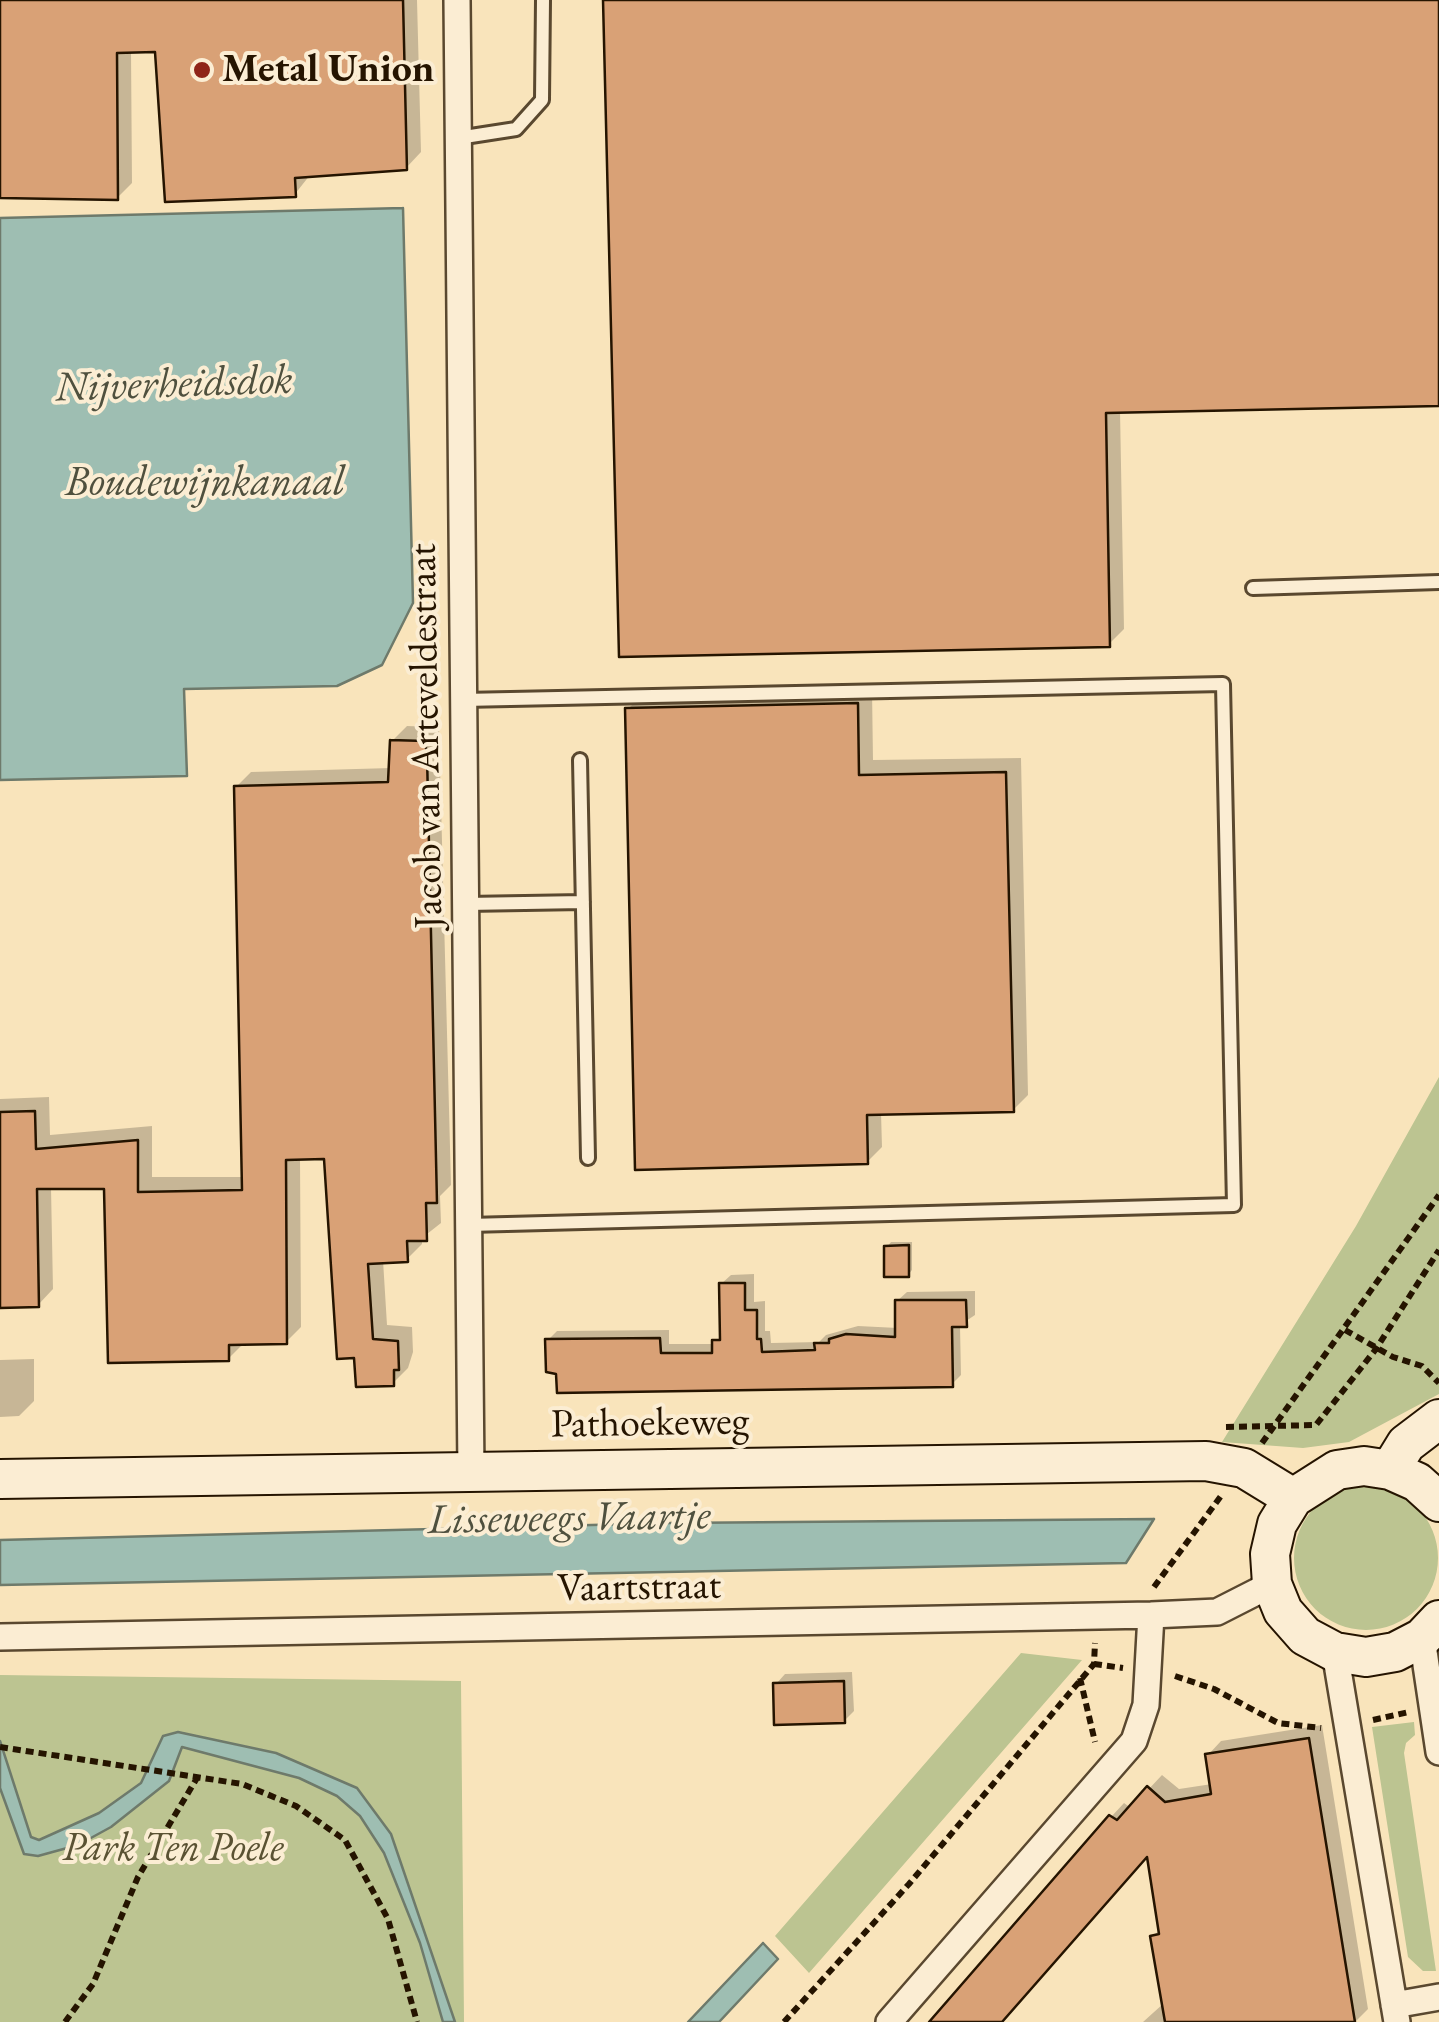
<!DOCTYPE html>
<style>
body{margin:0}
canvas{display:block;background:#f9e4bb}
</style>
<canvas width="1439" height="2022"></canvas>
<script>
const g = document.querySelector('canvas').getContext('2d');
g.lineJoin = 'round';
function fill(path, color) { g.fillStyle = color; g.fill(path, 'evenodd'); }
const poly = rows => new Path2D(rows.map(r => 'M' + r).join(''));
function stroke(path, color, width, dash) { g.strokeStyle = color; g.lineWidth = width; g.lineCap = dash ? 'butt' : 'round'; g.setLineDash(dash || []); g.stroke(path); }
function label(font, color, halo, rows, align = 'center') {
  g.font = font + ' "EB Garamond",serif'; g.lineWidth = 8; g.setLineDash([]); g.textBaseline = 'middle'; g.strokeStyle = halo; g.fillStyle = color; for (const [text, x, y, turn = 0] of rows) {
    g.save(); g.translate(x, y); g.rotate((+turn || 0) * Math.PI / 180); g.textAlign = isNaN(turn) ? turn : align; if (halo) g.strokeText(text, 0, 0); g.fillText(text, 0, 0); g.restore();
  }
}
fill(poly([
 [1439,1077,1439,1394,1349,1442,1303,1448,1222,1442,1356,1226],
 '1294 1558a72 72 0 1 1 144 0a72 72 0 1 1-144 0Z',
 [1021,1653,1082,1660,809,1973,775,1936],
 [0,1675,461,1681,464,2022,0,2022],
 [1414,1722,1415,1735,1406,1743,1404,1753,1436,1971,1423,1971,1408,1957,1372,1727]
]), '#bcc491');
const water = poly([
 [403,208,413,603,382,665,337,686,184,689,187,776,0,780,0,218,403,208],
 [1154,1519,1126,1563,0,1585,0,1540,670,1523,1154,1519],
 [178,1732,276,1753,357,1788,391,1834,455,2022,443,2022,420,1943,384,1853,360,1816,337,1796,299,1778,182,1747,169,1781,111,1827,78,1845,38,1856,24,1854,0,1788,0,1741,31,1837,39,1840,99,1813,141,1783,163,1736,178,1732],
 [763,1943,778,1959,719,2022,688,2022,763,1943]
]);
fill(water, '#9ebeb2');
stroke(water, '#6e7a6b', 2.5);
fill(poly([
 [0,0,417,0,421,152,406,168,310,175,295,194,158,50,131,50,132,183,117,198,0,195],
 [605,0,1439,0,1439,404,1120,410,1124,629,1109,644],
 [872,689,873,760,1021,758,1028,1095,1013,1110,881,1112,882,1147,867,1162,628,709,643,694],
 [407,726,439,727,451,1185,440,1196,441,1223,422,1238,422,1244,407,1259,383,1260,387,1325,412,1327,413,1352,408,1368,393,1383,358,1384,327,1156,300,1157,301,1327,286,1342,244,1343,228,1359,107,1187,51,1187,53,1289,38,1305,0,1306,0,1099,49,1097,50,1135,152,1126,152,1177,245,1177,236,787,251,772,391,768,392,741],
 [891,1242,912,1242,912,1270,908,1275,887,1247],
 [754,1274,754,1302,765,1301,765,1331,770,1331,771,1343,819,1342,826,1335,858,1326,898,1328,897,1301,907,1292,975,1291,975,1315,960,1325,961,1375,952,1384,559,1372,548,1340,557,1331,669,1330,669,1344,715,1344,723,1333,721,1284,731,1275],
 [34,1359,34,1401,19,1416,0,1417,0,1360],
 [852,1672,854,1711,844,1721,776,1684,785,1674],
 [1322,1725,1368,2009,1355,2022,1143,2022,1164,2003,1153,1937,1160,1929,1148,1853,1001,2022,931,2022,1111,1817,1124,1803,1131,1808,1162,1775,1179,1789,1212,1784,1208,1755,1221,1741]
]), '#0003');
const building = poly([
 [0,0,403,0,407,170,295,178,296,197,165,202,155,52,117,53,118,200,0,198,0,0],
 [603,0,1439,0,1439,406,1106,413,1110,647,619,657,603,0],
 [858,703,859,775,1006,772,1014,1112,867,1115,868,1164,635,1170,625,708,858,703],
 [390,740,425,741,427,755,437,1203,426,1203,427,1241,407,1241,408,1262,368,1264,373,1339,398,1341,399,1370,394,1370,394,1386,356,1387,354,1358,337,1359,324,1159,286,1160,287,1344,229,1345,229,1361,108,1363,104,1189,37,1189,39,1307,0,1308,0,1112,35,1111,36,1149,138,1140,138,1192,242,1190,234,786,388,782,390,740],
 [909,1245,909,1277,884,1277,884,1246,909,1245],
 [719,1283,745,1283,745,1310,757,1310,757,1339,761,1339,762,1352,815,1350,814,1343,829,1343,829,1339,846,1334,895,1337,895,1300,966,1300,967,1327,952,1327,953,1387,557,1393,556,1374,546,1372,545,1339,660,1338,661,1353,712,1353,712,1340,720,1340,719,1283],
 [844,1681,845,1723,774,1725,773,1683,844,1681],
 [1309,1738,1355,2022,1165,2022,1150,1936,1159,1934,1147,1857,1002,2022,929,2022,1109,1815,1117,1820,1147,1786,1165,1802,1211,1794,1205,1754,1309,1738]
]);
fill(building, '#d9a176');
stroke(building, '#251400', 2.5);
const lane = poly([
 [458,138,516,129,542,100,543,0],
 [1253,588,1439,582],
 [463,700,1223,684,1234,1205,469,1225],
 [580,760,588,1158],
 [466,904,583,902]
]);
const street = poly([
 [457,0,471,1472],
 [0,1637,1151,1615,1217,1612,1272,1584],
 [1422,1638,1439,1752],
 [1335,1652,1397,2022],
 [1394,2005,1439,1997],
 [889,2022,1134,1741,1146,1705,1151,1615]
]);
const secondary = poly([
 [1390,1470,1406,1444,1439,1419],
 [0,1479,1206,1461,1244,1468,1293,1498],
 [1439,1502,1417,1482,1390,1470,1364,1466,1337,1470,1293,1498,1277,1524,1270,1554,1272,1584,1283,1611,1305,1636,1335,1652,1366,1657,1395,1652,1422,1638,1439,1620]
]);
stroke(lane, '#5a482f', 18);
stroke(street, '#5a482f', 30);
stroke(secondary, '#251400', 42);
stroke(poly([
 [1345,1330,1393,1357,1422,1366,1439,1383],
 [1226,1427,1316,1425,1376,1349,1439,1250],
 [1262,1443,1439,1195],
 [1154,1587,1221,1496],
 [1094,1664,1123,1668],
 [1175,1676,1214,1689,1278,1723,1321,1728],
 [1080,1678,1095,1742],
 [1373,1720,1409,1712],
 [0,1747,242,1784,296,1806,345,1840,388,1919,417,2022],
 [65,2022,93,1984,138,1877,197,1778],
 [784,2022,909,1884,1094,1664,1095,1643]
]), '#251400', 6, [8, 5]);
stroke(lane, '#fbedd3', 12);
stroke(street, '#fbedd3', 25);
stroke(secondary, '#fbedd3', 38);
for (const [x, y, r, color] of [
 [202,70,10,"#8f2418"]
]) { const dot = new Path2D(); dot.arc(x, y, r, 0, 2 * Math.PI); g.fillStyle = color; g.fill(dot); stroke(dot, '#fbedd3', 4); }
label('bold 40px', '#251400', '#fbedd3', [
 ["Metal Union",222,70]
], 'left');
label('40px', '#251400', '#fbedd3', [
 ["Jacob van Arteveldestraat",427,736,-91],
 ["Pathoekeweg",650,1424,-1],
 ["Vaartstraat",639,1588,-1]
]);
label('italic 40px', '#5a5233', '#fbedd3', [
 ["Park Ten Poele",173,1849]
]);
label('italic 42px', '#4f503e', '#fbedd3', [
 ["Nijverheidsdok",174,385,-2],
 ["Boudewijnkanaal",205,484],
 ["Lisseweegs Vaartje",569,1519,-1]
]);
</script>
